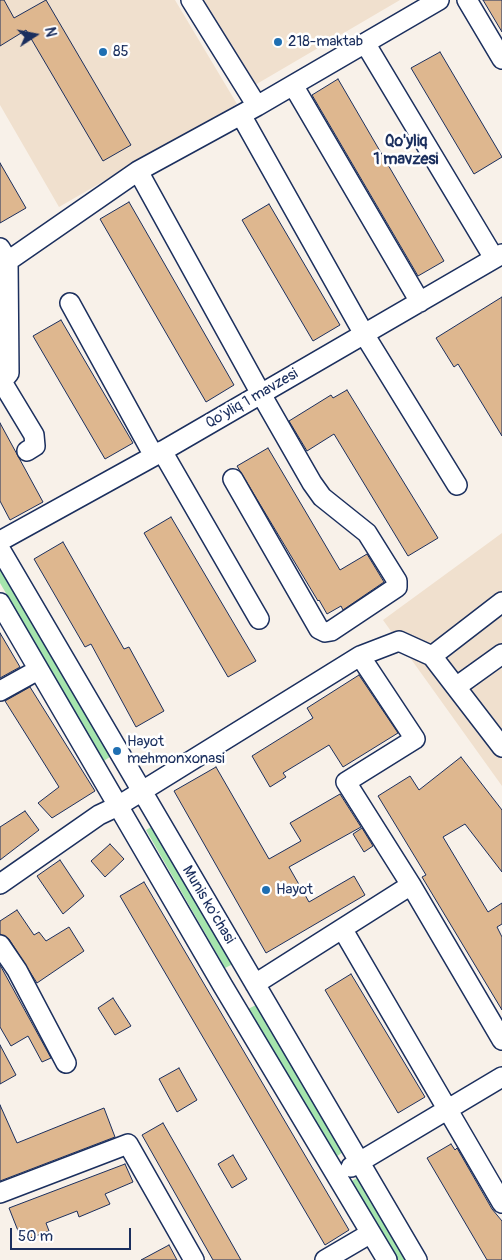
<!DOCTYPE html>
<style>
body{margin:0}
#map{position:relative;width:502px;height:1260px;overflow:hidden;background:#f8f1e9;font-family:Pangolin,sans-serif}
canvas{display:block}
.north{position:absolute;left:10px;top:10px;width:50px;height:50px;-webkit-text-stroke:4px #fff;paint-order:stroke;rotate:79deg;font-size:14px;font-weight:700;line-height:20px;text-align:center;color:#1b2f5e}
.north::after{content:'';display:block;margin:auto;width:18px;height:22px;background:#1b2f5e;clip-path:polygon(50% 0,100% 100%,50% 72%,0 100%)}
.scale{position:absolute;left:10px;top:1228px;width:121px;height:22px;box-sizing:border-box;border:2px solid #1b2f5e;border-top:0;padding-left:6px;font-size:15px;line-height:18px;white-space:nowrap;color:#1b2f5e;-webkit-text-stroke:4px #fff;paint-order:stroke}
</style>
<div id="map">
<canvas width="502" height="1260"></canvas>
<div class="north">N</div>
<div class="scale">50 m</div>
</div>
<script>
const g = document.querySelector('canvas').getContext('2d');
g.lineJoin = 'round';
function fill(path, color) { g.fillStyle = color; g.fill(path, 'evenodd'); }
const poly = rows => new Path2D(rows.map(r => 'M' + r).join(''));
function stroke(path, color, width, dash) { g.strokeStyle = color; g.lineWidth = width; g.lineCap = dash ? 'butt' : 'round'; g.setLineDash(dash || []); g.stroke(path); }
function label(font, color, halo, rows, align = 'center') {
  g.font = font + ' Pangolin,sans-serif'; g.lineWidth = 5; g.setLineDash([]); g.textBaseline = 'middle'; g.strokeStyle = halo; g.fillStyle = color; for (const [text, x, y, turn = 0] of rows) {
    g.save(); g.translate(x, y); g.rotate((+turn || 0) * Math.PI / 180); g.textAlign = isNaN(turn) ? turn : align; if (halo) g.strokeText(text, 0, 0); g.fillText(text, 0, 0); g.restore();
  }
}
fill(poly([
 [0,0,175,0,237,104,59,207,0,105],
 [204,0,400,0,255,85],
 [502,533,502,786,383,620]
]), '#f0e0ce');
fill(poly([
 [0,564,111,756,104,761,0,583],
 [153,826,233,964,225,968,146,830],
 [256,1005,343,1152,336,1157,248,1009],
 [357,1178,406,1260,396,1260,350,1182]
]), '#a6e5ad');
const building = poly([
 [0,0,4,0,14,18,46,0,131,145,103,161,26,30,0,46,0,0],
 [483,0,502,0,502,32,483,0],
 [440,52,502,157,474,174,411,68,440,52],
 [338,79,444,261,418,276,312,95,338,79],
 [0,163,26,208,0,223,0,163],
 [129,202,234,385,206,402,100,219,129,202],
 [269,204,340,325,313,341,242,220,269,204],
 [502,297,502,436,458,364,454,367,436,338,502,297],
 [61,320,133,443,105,459,33,336,61,320],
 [347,390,438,538,408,556,334,434,307,451,289,421,331,395,333,398,347,390],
 [0,423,43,502,10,520,0,501,0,423],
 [268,448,340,570,367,554,384,582,343,610,341,606,327,614,319,600,318,601,237,466,268,448],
 [171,517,256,661,228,677,144,533,171,517],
 [63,542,124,649,129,647,164,711,136,727,91,644,85,647,34,559,63,542],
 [0,633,20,667,0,678,0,633],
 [359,675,398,733,343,767,329,745,283,773,286,777,270,787,252,756,313,718,307,708,359,675],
 [30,687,95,791,52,818,38,803,59,787,5,701,30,687],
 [461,757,502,810,502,872,465,824,443,837,488,912,502,903,502,924,497,927,502,937,502,1010,422,877,426,875,378,796,410,776,419,790,461,757],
 [216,767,269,859,301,841,290,823,340,794,361,827,289,867,309,902,354,876,365,895,266,953,174,791,216,767],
 [25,811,39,830,0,860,0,827,25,811],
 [362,828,373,846,364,852,353,834,362,828],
 [110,844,124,859,105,877,91,861,110,844],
 [60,860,84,896,63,914,37,876,60,860],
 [144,882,349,1230,325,1245,120,896,144,882],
 [17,910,34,935,39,932,46,941,69,927,84,951,37,983,9,939,0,934,0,921,17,910],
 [0,965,51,1058,42,1062,28,1036,11,1046,0,1027,0,965],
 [351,974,425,1097,398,1113,325,990,351,974],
 [113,998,131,1026,115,1035,98,1008,113,998],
 [0,1045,16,1075,0,1084,0,1045],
 [179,1068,197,1100,177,1112,159,1079,179,1068],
 [0,1105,17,1143,104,1108,115,1137,0,1181,0,1105],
 [163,1123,195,1179,241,1260,213,1260,155,1158,142,1135,163,1123],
 [451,1144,455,1150,457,1148,492,1209,502,1221,502,1260,487,1260,427,1158,451,1144],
 [233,1155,247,1179,232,1188,218,1164,233,1155],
 [125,1164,133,1182,105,1194,110,1204,79,1217,77,1211,46,1223,49,1231,22,1241,9,1208,125,1164],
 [169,1245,177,1260,141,1260,169,1245]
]);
fill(building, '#deb78f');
stroke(building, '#1b2f5e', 1);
const minor = poly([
 [191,0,257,106],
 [467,0,502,59],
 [365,43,494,258],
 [293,85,420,302],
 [241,115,364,334,457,485],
 [138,171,261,394,312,483,322,497,367,533,397,581,397,587,331,631,325,632,319,629,233,479],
 [0,248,8,261,9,373,0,384],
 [8,261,138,171,257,106,439,0],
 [70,303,154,456],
 [2,382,34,435,35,446,27,451],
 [162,451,259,619],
 [0,541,154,456,502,254],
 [0,549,417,1260],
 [0,603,223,986,387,1260],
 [360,656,399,641,432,656,502,602],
 [432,656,502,747],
 [456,687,502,654],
 [0,691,38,670],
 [0,884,99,815,118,806,360,656,415,739,346,782,411,885,502,1040],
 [343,930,502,1203],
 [0,945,17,970,66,1063],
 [255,984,411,885],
 [351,1167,502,1077],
 [0,1193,128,1144,194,1260],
 [325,1260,371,1233]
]);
stroke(minor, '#1b2f5e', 22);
stroke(minor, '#fff', 19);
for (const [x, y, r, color] of [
 [278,42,5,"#1f6fb2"],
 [103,52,5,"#1f6fb2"],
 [117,751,5,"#1f6fb2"],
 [266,890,5,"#1f6fb2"]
]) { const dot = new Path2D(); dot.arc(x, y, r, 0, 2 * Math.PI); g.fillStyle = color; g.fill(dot); stroke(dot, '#fff', 2); }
label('15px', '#1b2f5e', '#fff', [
 ["218-maktab",288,42],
 ["85",113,52],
 ["Hayot",127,742],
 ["mehmonxonasi",127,759],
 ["Hayot",276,890]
], 'left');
label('15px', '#1b2f5e', '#fff', [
 ["Qo'yliq 1 mavzesi",252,399,-30],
 ["Munis ko'chasi",208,905,59]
]);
label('bold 16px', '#1b2f5e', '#fff', [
 ["Qo'yliq",406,142],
 ["1 mavzesi",406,160]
]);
</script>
